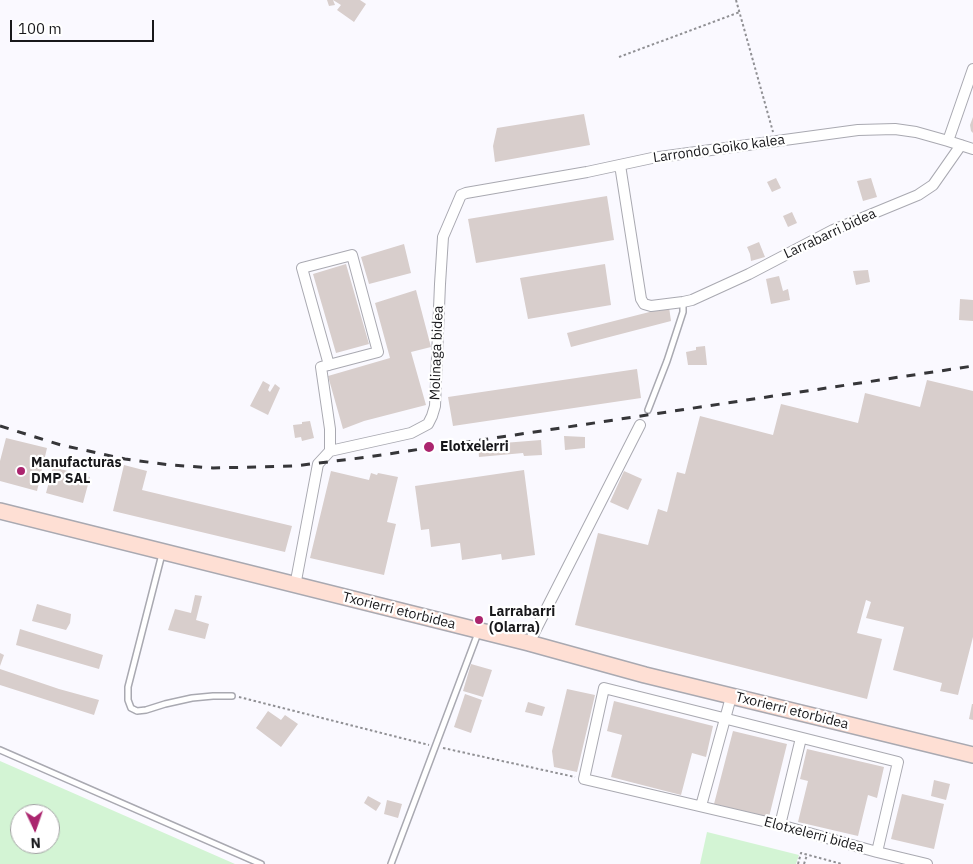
<!DOCTYPE html>
<style>
body{margin:0}
#map{position:relative;width:973px;height:864px;overflow:hidden;background:#faf9ff;font-family:"IBM Plex Sans",sans-serif}
canvas{display:block}
.north{position:absolute;left:10px;top:804px;width:50px;height:50px;box-sizing:border-box;background:#fff;border:1px solid #a3a3a4;border-radius:50%;rotate:177deg;font-size:14px;font-weight:700;line-height:20px;text-align:center;color:#18181b}
.north::after{content:'';display:block;margin:auto;width:18px;height:22px;background:#ab256e;clip-path:polygon(50% 0,100% 100%,50% 72%,0 100%)}
.scale{position:absolute;left:10px;top:20px;width:144px;height:22px;box-sizing:border-box;border:2px solid #18181b;border-top:0;padding-left:6px;font-size:15px;line-height:18px;white-space:nowrap;color:#18181b;-webkit-text-stroke:4px #fff;paint-order:stroke}
</style>
<div id="map">
<canvas width="973" height="864"></canvas>
<div class="north">N</div>
<div class="scale">100 m</div>
</div>
<script>
const g = document.querySelector('canvas').getContext('2d');
g.lineJoin = 'round';
function fill(path, color) { g.fillStyle = color; g.fill(path, 'evenodd'); }
const poly = rows => new Path2D(rows.map(r => 'M' + r).join(''));
function stroke(path, color, width, dash) { g.strokeStyle = color; g.lineWidth = width; g.lineCap = dash ? 'butt' : 'round'; g.setLineDash(dash || []); g.stroke(path); }
function label(font, color, halo, rows, align = 'center') {
  g.font = font + ' "IBM Plex Sans",sans-serif'; g.lineWidth = 4.5; g.setLineDash([]); g.textBaseline = 'middle'; g.strokeStyle = halo; g.fillStyle = color; for (const [text, x, y, turn = 0] of rows) {
    g.save(); g.translate(x, y); g.rotate((+turn || 0) * Math.PI / 180); g.textAlign = isNaN(turn) ? turn : align; if (halo) g.strokeText(text, 0, 0); g.fillText(text, 0, 0); g.restore();
  }
}
fill(poly([
 [0,761,235,864,0,864],
 [20,814,50,814,50,844,20,844],
 [707,832,799,855,796,864,700,864]
]), '#d3f4d4');
fill(poly([
 [327,0,333,0,335,5,329,6],
 [333,0,360,0,366,4,354,22,337,10,341,5],
 [584,114,590,145,495,162,493,146,497,128],
 [973,117,973,133,971,131,970,125],
 [776,178,781,188,772,192,767,182],
 [871,178,877,197,863,201,857,181],
 [607,196,614,240,476,263,468,219],
 [792,212,797,223,788,227,783,216],
 [759,242,765,257,751,261,750,254,747,247],
 [404,244,411,273,369,284,361,257],
 [346,264,369,344,336,353,313,274],
 [605,264,611,305,528,319,520,278],
 [868,270,870,282,856,285,853,271],
 [779,276,783,291,788,289,790,300,771,304,766,279],
 [416,290,431,347,411,352,426,405,364,421,343,429,328,376,390,358,375,303],
 [960,299,973,300,973,321,959,320],
 [669,307,671,321,571,347,567,333],
 [705,346,707,365,688,365,686,352,696,350,696,347],
 [637,369,641,398,453,426,448,397],
 [927,380,973,391,973,637,958,695,940,691,942,683,893,670,904,627,866,618,871,602,866,600,857,633,882,639,867,699,575,625,598,533,648,545,658,509,667,512,677,472,685,474,700,416,773,435,781,404,858,423,865,393,920,407],
 [263,381,270,385,268,390,270,392,275,384,280,388,268,415,250,406],
 [310,421,314,438,302,441,301,437,295,438,293,425,302,424,302,422],
 [564,436,585,437,585,448,565,450],
 [6,438,47,448,37,491,0,481,0,461],
 [541,440,542,455,524,456,523,453,479,457,478,445],
 [124,465,147,471,142,490,292,526,285,552,113,511],
 [53,467,90,477,83,503,46,493],
 [524,470,535,555,502,560,501,554,462,560,460,543,431,547,429,529,421,530,415,486],
 [331,471,369,480,371,473,377,475,378,473,398,477,387,522,396,524,384,575,310,558],
 [624,471,642,479,628,510,610,502],
 [195,595,202,596,196,620,209,624,205,639,168,630,175,609,191,613],
 [37,604,71,614,70,623,66,630,32,621],
 [20,629,103,655,99,669,16,645],
 [0,653,4,655,0,666],
 [471,664,492,670,483,697,463,691],
 [0,669,59,689,99,700,94,715,0,685],
 [567,689,595,695,577,772,554,767,552,751],
 [465,694,482,700,471,733,454,727],
 [614,701,713,726,706,757,692,753,681,795,611,777,622,735,607,731],
 [528,702,545,707,542,716,525,712],
 [972,704,973,704,973,720,969,719],
 [268,711,281,720,285,715,298,724,281,747,256,728],
 [733,731,787,744,769,817,714,804],
 [807,749,884,767,877,798,868,795,858,836,798,822,808,781,800,779],
 [934,780,950,784,946,800,931,796],
 [902,794,944,804,934,849,891,839],
 [368,796,381,803,376,811,364,803],
 [387,800,402,804,398,818,384,814]
]), '#d8cecc');
const lane = poly([
 [648,410,667,361,683,312,683,302],
 [162,554,128,687,128,700,131,708,137,711,146,710,165,704,192,698,213,696,232,696],
 [0,750,261,864],
 [391,864,478,633]
]);
const street = poly([
 [948,141,973,69],
 [620,165,641,299,644,304,651,306,683,302,692,300,749,274,833,230,918,195,933,185,961,145],
 [329,365,302,268,352,255,378,352,321,367,330,429,330,451],
 [295,586,318,464,330,451,411,433,428,424,432,416,435,406,440,284,443,237,461,195,466,193,587,172,652,158,858,130,895,129,916,132,948,141,973,149],
 [529,643,640,425],
 [701,806,731,697],
 [780,825,801,738],
 [877,852,898,762,604,688,584,779,780,825,877,852,927,864]
]);
const secondary = poly([
 [0,511,529,643,645,675,973,755]
]);
stroke(lane, '#a9a9b1', 8);
stroke(street, '#a9a9b1', 12);
stroke(secondary, '#a9a9b1', 18);
stroke(poly([
 [736,0,773,132],
 [619,57,740,12],
 [239,697,429,745],
 [443,748,575,777],
 [798,864,801,853,842,864],
 [804,864,807,855]
]), '#909094', 2, [2.5, 2.5]);
stroke(lane, '#fff', 5);
stroke(street, '#fff', 10);
stroke(secondary, '#fedfd4', 15);
stroke(poly([
 [0,426,61,445,125,459,170,465,213,468,294,466,368,457,973,366]
]), '#363639', 3, [9, 9]);
for (const [x, y, r, color] of [
 [429,447,6,"#ab256e"],
 [21,471,5,"#ab256e"],
 [479,620,5,"#ab256e"]
]) { const dot = new Path2D(); dot.arc(x, y, r, 0, 2 * Math.PI); g.fillStyle = color; g.fill(dot); stroke(dot, '#fff', 2); }
label('14px', '#18181b', '#fff', [
 ["Larrondo Goiko kalea",719,149,-8],
 ["Larrabarri bidea",830,234,-25],
 ["Molinaga bidea",437,353,-88],
 ["Txorierri etorbidea",399,611,14],
 ["Txorierri etorbidea",792,711,14],
 ["Elotxelerri bidea",814,835,15]
]);
label('bold 14px', '#18181b', '#fff', [
 ["Elotxelerri",440,447],
 ["Manufacturas",31,463],
 ["DMP SAL",31,479],
 ["Larrabarri",489,612],
 ["(Olarra)",489,628]
], 'left');
</script>
